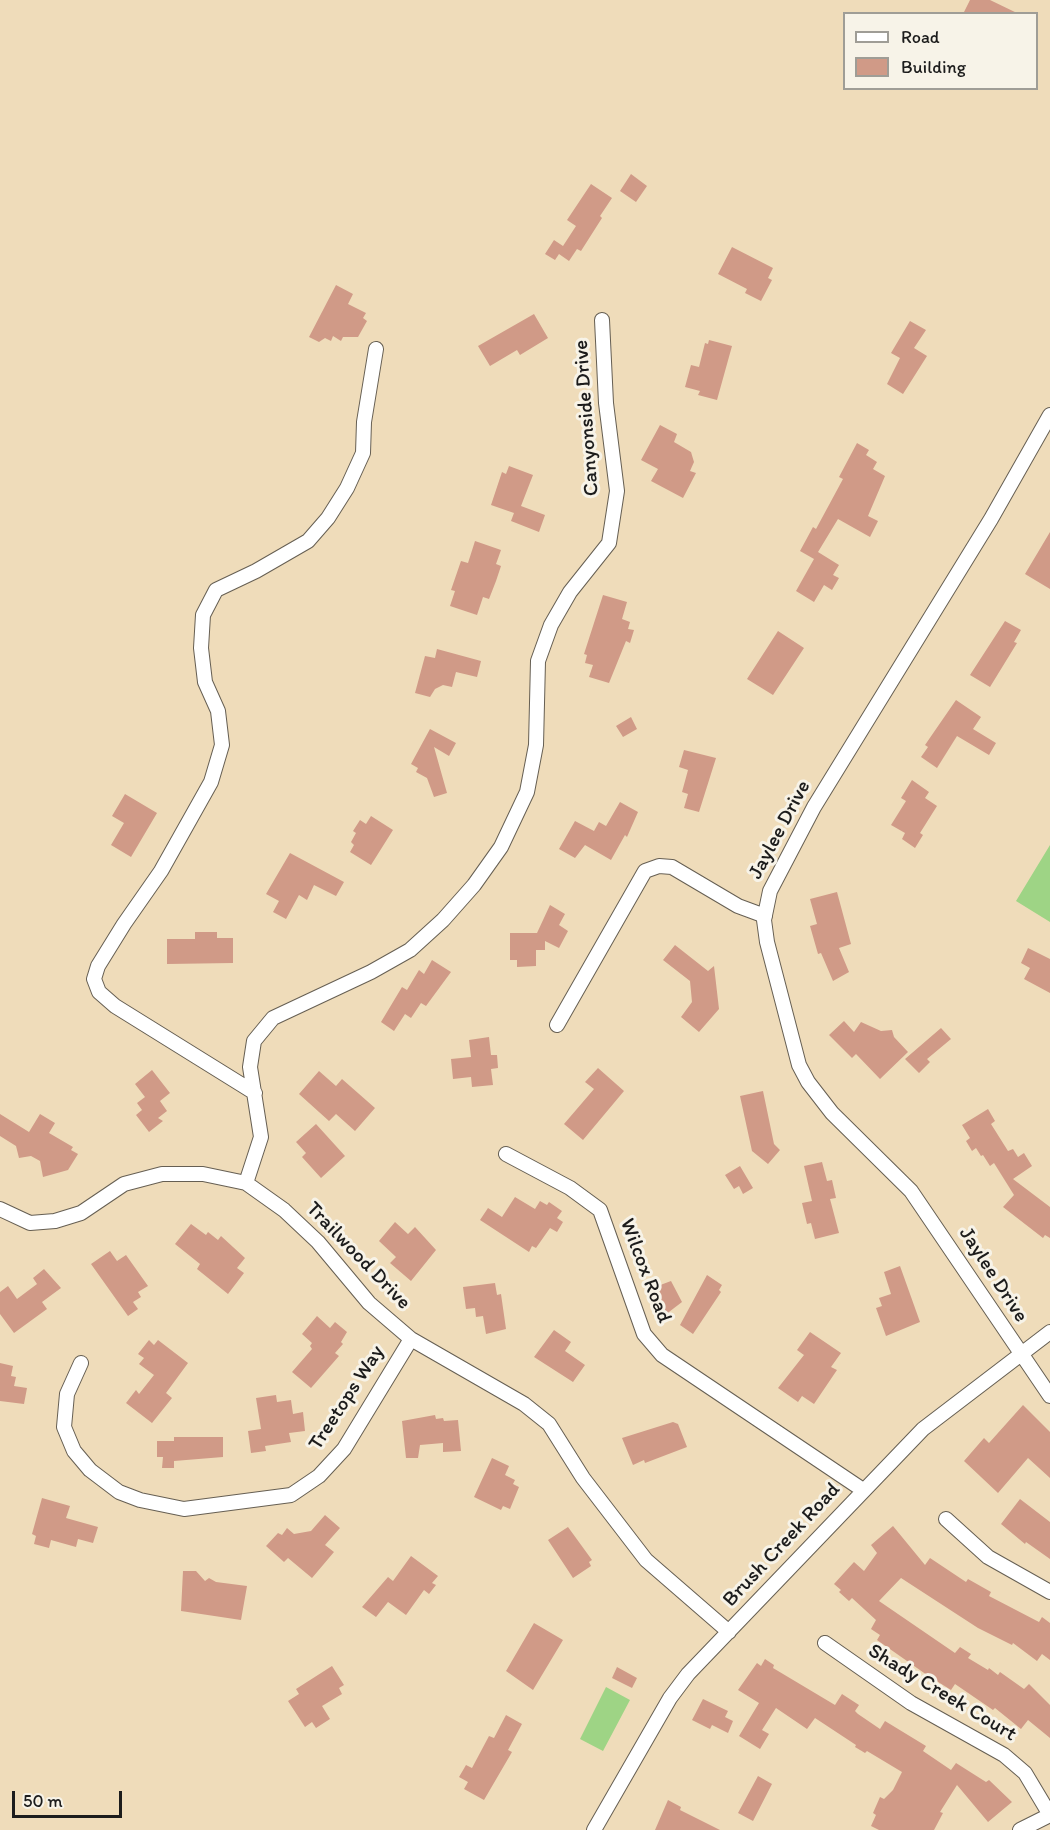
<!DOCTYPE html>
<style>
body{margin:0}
#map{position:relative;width:1050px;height:1830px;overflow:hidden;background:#efdcba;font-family:Itim,sans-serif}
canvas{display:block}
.legend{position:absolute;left:843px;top:12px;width:195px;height:78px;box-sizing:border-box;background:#f7f3e8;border:2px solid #9f9d96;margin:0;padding:8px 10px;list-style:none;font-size:18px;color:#1c1c1c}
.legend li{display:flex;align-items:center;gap:12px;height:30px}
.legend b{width:30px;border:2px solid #9f9d96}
.scale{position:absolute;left:12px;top:1791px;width:110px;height:27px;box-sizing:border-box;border:3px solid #1c1c1c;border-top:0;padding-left:8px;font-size:18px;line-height:21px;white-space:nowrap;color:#1c1c1c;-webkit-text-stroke:4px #f7f3e8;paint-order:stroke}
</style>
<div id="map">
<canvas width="1050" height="1830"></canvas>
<ul class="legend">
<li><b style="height:8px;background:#fff"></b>Road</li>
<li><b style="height:16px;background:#d09a87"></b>Building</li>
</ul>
<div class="scale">50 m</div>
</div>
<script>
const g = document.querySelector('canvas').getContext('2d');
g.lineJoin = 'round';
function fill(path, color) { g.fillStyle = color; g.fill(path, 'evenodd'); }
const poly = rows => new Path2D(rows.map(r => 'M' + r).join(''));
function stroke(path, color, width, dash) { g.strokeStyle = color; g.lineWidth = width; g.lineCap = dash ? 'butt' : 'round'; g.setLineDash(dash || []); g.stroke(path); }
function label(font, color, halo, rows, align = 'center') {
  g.font = font + ' Itim,sans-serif'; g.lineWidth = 6; g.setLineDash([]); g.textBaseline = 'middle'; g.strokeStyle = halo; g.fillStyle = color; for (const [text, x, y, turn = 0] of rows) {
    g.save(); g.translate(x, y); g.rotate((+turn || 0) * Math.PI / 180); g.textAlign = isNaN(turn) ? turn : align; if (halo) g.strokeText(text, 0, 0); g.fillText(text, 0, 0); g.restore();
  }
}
fill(poly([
 [1050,845,1050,922,1016,901],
 [606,1687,630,1700,603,1751,580,1739]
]), '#9ed485');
fill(poly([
 [970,0,990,0,1019,14,963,14],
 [631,174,647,186,636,202,620,191],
 [591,184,612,198,600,216,602,218,581,251,577,249,569,261,559,254,555,260,545,254,554,240,563,246,576,226,567,220],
 [732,247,773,268,768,278,772,280,761,301,745,293,747,289,718,274],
 [336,285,353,294,348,304,366,313,363,318,367,321,358,337,343,337,341,341,333,336,331,341,325,338,319,342,309,337],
 [534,314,548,338,520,355,517,350,490,366,478,346],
 [910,321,926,330,914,348,927,356,903,394,887,384,900,358,891,353],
 [709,340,732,346,717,400,698,395,700,391,685,387,691,365,699,367,705,343,708,344],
 [660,425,677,434,674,442,691,452,694,462,690,471,696,473,683,498,651,481,658,469,641,460],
 [857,443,869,450,866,455,877,462,873,469,885,476,868,516,878,521,870,537,838,519,818,552,839,565,833,575,839,578,832,590,824,585,814,602,796,591,814,559,800,551,813,527,816,529,843,479,839,477],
 [509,466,533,475,521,506,545,515,539,532,511,521,514,513,491,505,502,472,506,474],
 [1050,532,1050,589,1025,574],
 [475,541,501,550,496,564,501,566,496,581,489,599,483,597,477,615,450,606,455,591,451,590,461,561,468,563],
 [603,595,627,602,622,619,630,622,628,629,634,630,630,643,626,641,609,683,589,677,593,665,585,663,587,655,584,654],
 [1005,621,1021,630,1014,642,1017,643,990,687,970,675],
 [778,631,804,648,773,695,747,679],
 [437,649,481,661,477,677,456,672,452,687,443,685,435,689,430,697,415,693,425,656,435,658],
 [956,700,981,717,973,729,996,743,989,755,957,736,937,768,921,757,928,747,925,745],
 [631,717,637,729,623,737,616,726],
 [430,729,456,743,449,756,434,747,447,793,434,797,427,778,416,772,418,768,411,764],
 [684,750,716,758,699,812,684,808,688,794,682,792,688,770,679,767],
 [912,780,929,792,925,798,937,806,920,833,923,835,915,848,902,839,905,833,891,825,906,801,901,798],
 [125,794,157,813,131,857,111,845,124,823,112,816],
 [620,802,638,812,627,837,625,835,611,860,585,845,575,858,559,849,575,821,594,831,599,822,606,826],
 [371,816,393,830,371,865,350,852,354,845,351,842,356,833,353,831,360,820,366,824],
 [290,853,344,882,336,896,314,885,307,900,299,895,286,919,273,912,279,901,266,894],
 [837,892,851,944,839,948,849,972,833,981,821,953,818,954,810,926,817,924,810,899],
 [550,905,565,914,559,925,568,931,559,948,545,941,545,950,536,950,536,966,517,967,517,960,510,960,510,933,537,933],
 [195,932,217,932,217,938,233,938,233,963,167,964,167,939,195,939],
 [675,945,708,971,714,966,719,1009,699,1032,681,1017,692,1002,690,981,663,960],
 [1028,948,1050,959,1050,993,1024,979,1030,968,1021,963],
 [432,960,451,972,426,1006,421,1003,411,1018,405,1014,394,1031,381,1022,402,987,407,990,419,970,424,974],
 [844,1021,854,1032,861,1022,881,1031,892,1030,894,1037,908,1052,880,1079,856,1054,852,1058,829,1035],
 [941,1028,951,1039,927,1059,930,1062,919,1073,905,1059],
 [489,1037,491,1055,497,1055,498,1068,491,1069,493,1085,472,1087,471,1077,453,1079,451,1059,471,1057,469,1040],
 [598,1068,624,1091,583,1140,564,1124,594,1089,585,1082],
 [152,1070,170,1093,160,1101,167,1111,158,1118,163,1121,149,1132,136,1115,142,1110,137,1103,145,1097,135,1084],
 [319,1071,336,1086,342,1079,375,1108,355,1131,336,1114,329,1121,299,1094],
 [763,1091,774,1144,780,1150,768,1164,752,1151,740,1096],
 [988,1109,995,1121,991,1124,1008,1151,1013,1149,1018,1157,1024,1153,1032,1166,1013,1179,1050,1207,1050,1238,1045,1235,1043,1238,1003,1207,1014,1195,994,1163,990,1166,983,1155,981,1156,976,1148,972,1151,966,1141,970,1138,962,1125],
 [0,1114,29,1132,40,1114,55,1123,49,1133,73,1147,71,1150,78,1154,68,1170,43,1177,40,1161,31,1156,19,1158,16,1146,0,1136],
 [316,1124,345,1156,321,1178,302,1157,306,1153,296,1142],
 [822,1162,827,1181,832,1180,836,1198,830,1199,839,1233,815,1239,811,1223,807,1224,802,1203,812,1201,804,1166],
 [740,1166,753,1188,743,1194,739,1186,734,1189,725,1175],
 [515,1197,535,1209,540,1201,547,1205,549,1202,562,1211,557,1218,563,1222,557,1232,550,1228,536,1248,532,1246,529,1252,480,1220,488,1208,502,1217],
 [395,1222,408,1234,415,1227,436,1250,411,1281,390,1263,396,1257,379,1241],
 [191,1224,206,1235,208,1232,218,1240,221,1236,245,1258,237,1268,244,1273,228,1294,197,1269,200,1264,175,1244],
 [110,1251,117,1261,126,1255,148,1286,138,1292,141,1297,133,1302,138,1309,128,1316,91,1264],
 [900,1266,920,1322,886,1336,876,1308,882,1306,879,1298,891,1294,884,1272],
 [44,1269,61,1288,42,1302,47,1309,14,1333,0,1314,0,1292,8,1286,17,1299,37,1284,33,1278],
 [707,1275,722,1285,719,1290,721,1292,693,1334,680,1325],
 [671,1281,682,1302,665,1315,655,1287],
 [495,1283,497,1295,501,1294,506,1329,486,1334,483,1316,476,1317,475,1308,466,1309,463,1287],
 [317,1316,330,1328,335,1322,347,1332,341,1342,343,1344,335,1353,339,1356,311,1388,292,1372,312,1349,310,1346,312,1343,302,1334],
 [554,1330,571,1342,565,1351,585,1365,573,1382,534,1357],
 [810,1332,841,1353,831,1367,837,1370,814,1404,802,1396,798,1402,778,1388,804,1355,797,1350],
 [149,1340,154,1345,158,1340,188,1363,166,1393,172,1398,152,1423,126,1403,136,1390,139,1394,154,1375,139,1364,144,1358,138,1354],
 [0,1363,13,1366,11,1376,16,1377,14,1386,27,1388,24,1404,0,1401],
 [276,1395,277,1402,291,1400,293,1414,303,1412,305,1431,289,1433,291,1442,265,1446,266,1451,251,1453,248,1431,261,1429,256,1398],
 [1023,1405,1050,1432,1050,1478,1028,1458,998,1493,964,1461,984,1438,989,1443],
 [435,1415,436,1419,443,1418,444,1421,458,1420,461,1451,443,1452,443,1443,420,1445,418,1458,406,1458,402,1421],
 [673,1422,678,1424,687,1447,645,1463,644,1460,633,1465,622,1438],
 [174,1437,223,1437,223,1457,174,1461,174,1468,162,1468,163,1457,157,1457,157,1441,174,1441],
 [492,1458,509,1466,505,1475,515,1480,513,1484,519,1487,510,1509,503,1506,501,1510,474,1497],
 [42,1498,70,1506,66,1518,98,1527,93,1543,78,1539,76,1547,51,1540,49,1548,34,1544,36,1536,32,1534],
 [1020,1499,1050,1522,1050,1559,1026,1542,1025,1544,1001,1524],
 [325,1515,340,1528,325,1545,334,1552,312,1578,288,1558,284,1562,266,1546,278,1533,282,1535,287,1528,294,1534,311,1531],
 [893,1526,925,1565,930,1558,966,1582,968,1579,991,1592,989,1596,1039,1622,1042,1617,1050,1623,1050,1660,1042,1654,1037,1661,1013,1643,1012,1645,978,1628,901,1578,879,1601,955,1653,960,1647,971,1654,968,1658,988,1670,989,1668,998,1675,1000,1672,1024,1689,1029,1684,1050,1705,1050,1738,1028,1720,1021,1729,995,1708,993,1710,955,1684,951,1690,927,1675,877,1640,880,1635,871,1629,876,1620,852,1598,849,1601,839,1592,841,1590,834,1584,854,1562,864,1571,877,1553,871,1545],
 [568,1527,592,1560,589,1562,591,1566,573,1578,548,1540],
 [411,1556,438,1576,432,1583,436,1585,429,1594,424,1590,406,1615,388,1602,376,1617,362,1607,388,1577,393,1581],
 [183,1571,196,1571,205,1581,209,1578,216,1582,247,1586,241,1620,181,1611],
 [534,1623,563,1640,533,1690,506,1671],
 [765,1659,774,1665,773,1668,835,1705,842,1694,859,1705,855,1711,858,1714,880,1729,885,1721,926,1746,923,1751,951,1770,956,1763,986,1782,989,1780,1012,1802,988,1822,957,1785,940,1812,943,1813,934,1830,879,1830,871,1826,876,1815,873,1813,880,1797,884,1799,893,1790,902,1772,867,1751,865,1753,855,1747,856,1745,815,1718,807,1729,776,1708,762,1730,769,1734,760,1749,739,1736,759,1703,738,1690,757,1663,761,1666],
 [332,1666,344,1685,339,1688,342,1694,322,1706,330,1719,316,1728,312,1722,305,1727,288,1701,299,1694,296,1689],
 [617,1667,637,1678,632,1688,612,1678],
 [703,1699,728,1711,725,1717,733,1721,728,1733,712,1725,710,1729,692,1720],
 [506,1715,522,1724,508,1750,512,1752,484,1800,464,1789,468,1782,459,1777,466,1765,472,1768,489,1736,494,1738],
 [758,1776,772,1784,753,1821,738,1813],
 [668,1800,681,1807,680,1810,720,1830,655,1830]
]), '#d09a87');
const minor = poly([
 [1050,415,991,519,814,807,770,891,764,920,767,942,799,1065,808,1082,832,1113,911,1191,1050,1396],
 [557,1025,645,871,659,866,672,867,738,906,765,916],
 [255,1093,115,1006,99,992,94,979,98,966,124,924,161,871,211,782,222,745,218,711,205,682,201,648,203,615,216,590,256,571,308,541,328,518,347,488,363,453,364,422,376,349],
 [506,1154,570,1188,600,1210,644,1334,662,1355,863,1490],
 [246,1183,261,1137,250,1067,254,1041,273,1018,371,972,410,950,443,920,474,885,501,847,527,792,536,745,538,661,551,625,570,592,609,543,617,491,606,403,602,320],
 [0,1209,30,1223,55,1221,81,1213,124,1184,162,1174,203,1174,246,1183,284,1210,318,1242,369,1303,411,1339,524,1404,549,1424,583,1478,646,1560,729,1632],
 [81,1363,67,1394,64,1427,74,1451,90,1470,119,1492,140,1500,184,1509,291,1495,319,1476,344,1449,411,1339],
 [946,1519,988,1557,1050,1592],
 [825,1643,911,1703,1004,1755,1025,1773,1050,1815],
 [594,1830,670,1698,688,1674,923,1429,1050,1332],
 [1020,1830,1050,1815]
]);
stroke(minor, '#665f53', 16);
stroke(minor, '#fff', 14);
label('21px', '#1c1c1c', '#f7f3e8', [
 ["Canyonside Drive",587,418,-94],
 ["Jaylee Drive",780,830,-62],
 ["Trailwood Drive",358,1256,46],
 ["Wilcox Road",645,1271,69],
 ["Jaylee Drive",993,1275,57],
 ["Treetops Way",347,1398,-57],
 ["Brush Creek Road",782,1545,-47],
 ["Shady Creek Court",942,1693,31]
]);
</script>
